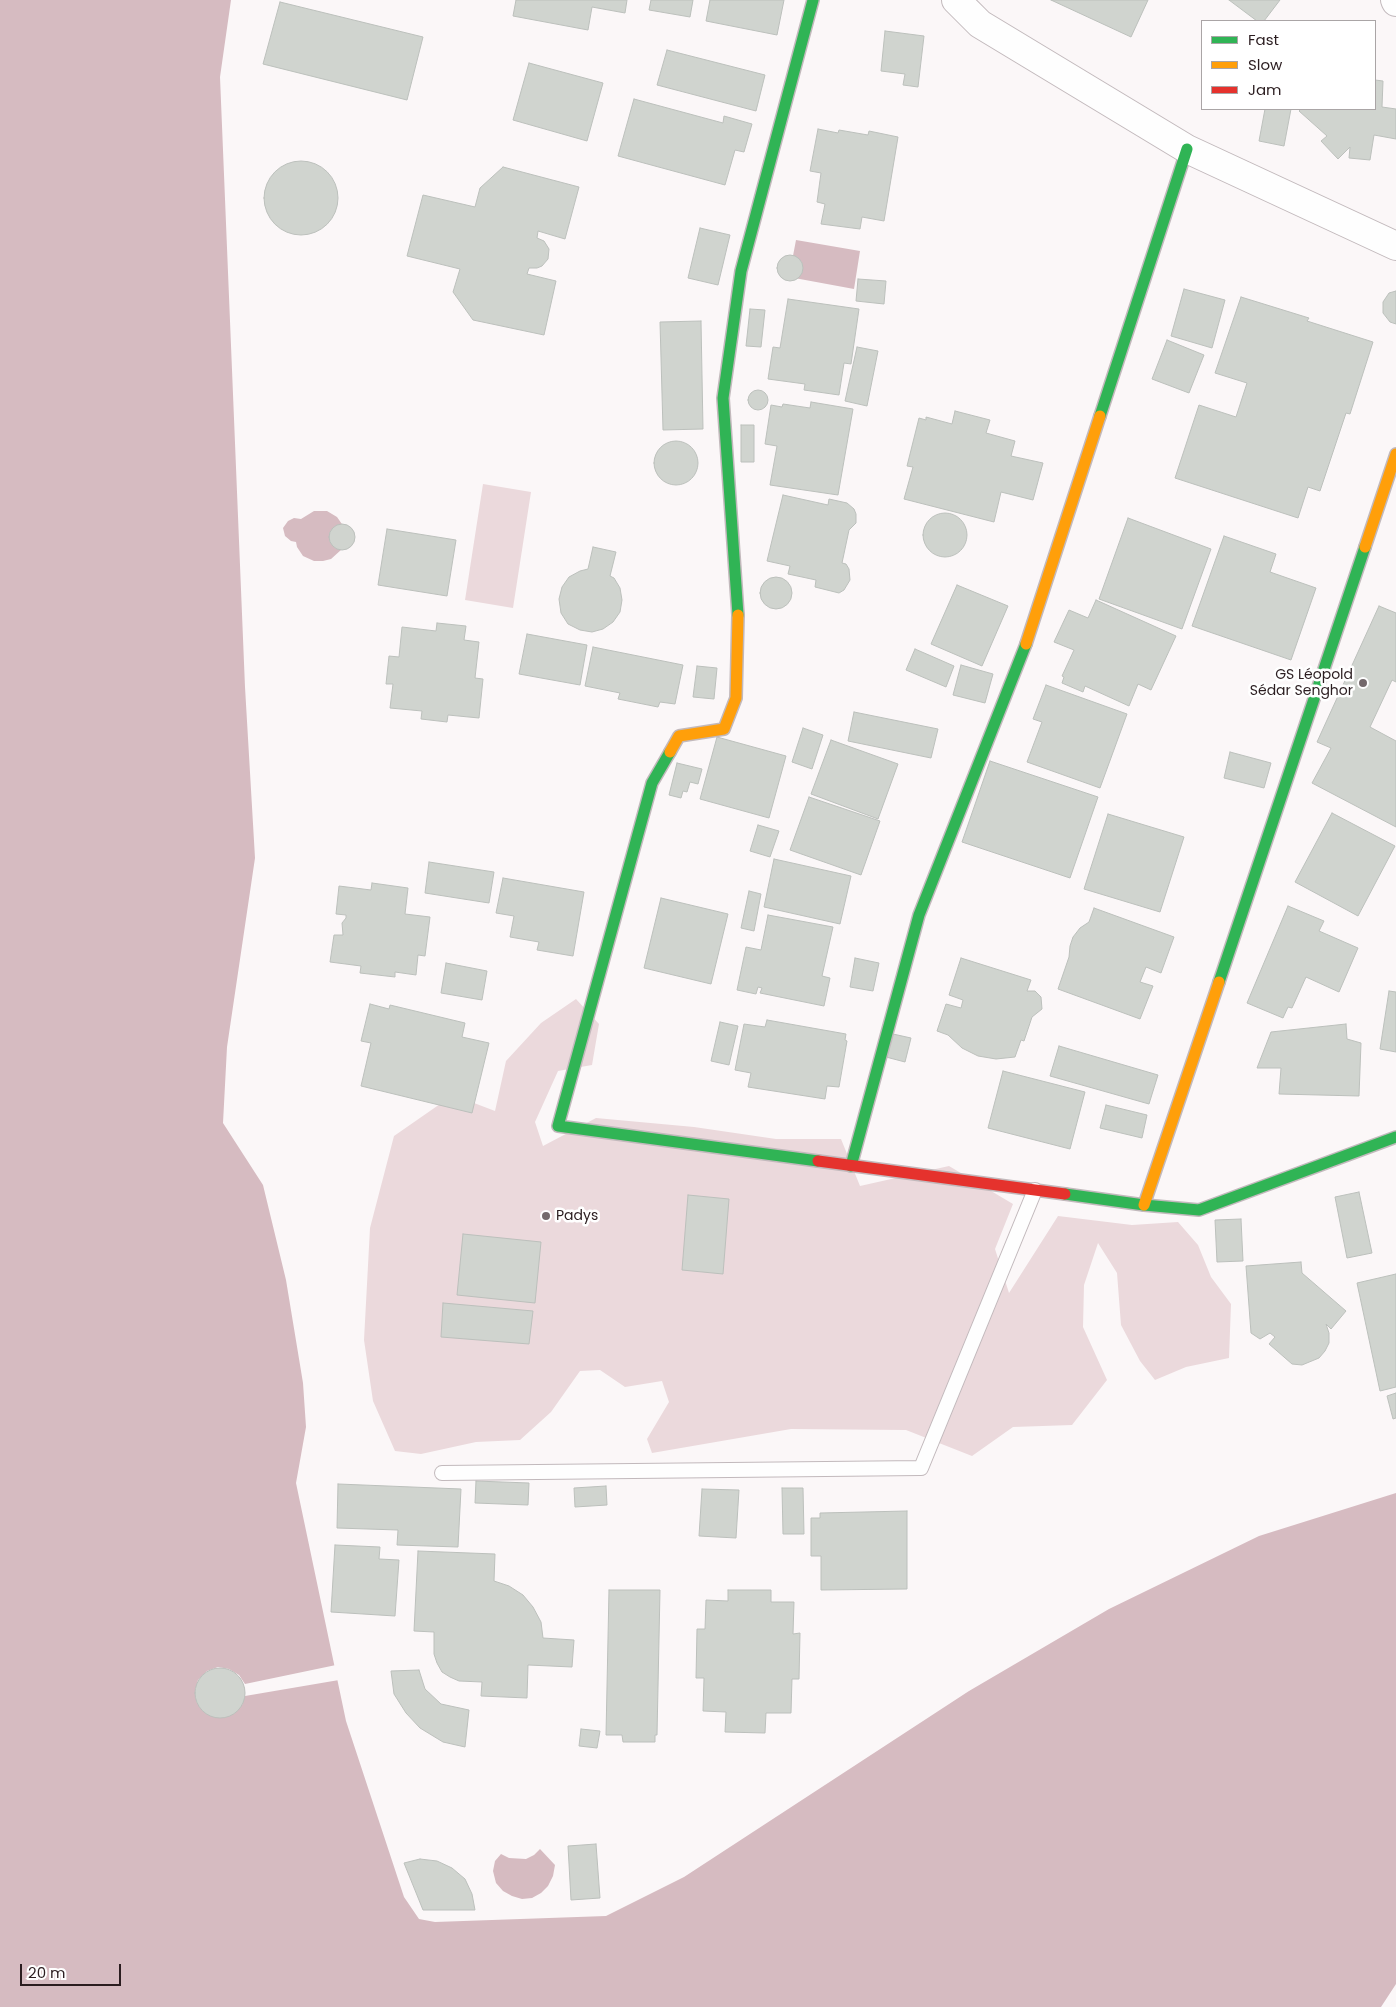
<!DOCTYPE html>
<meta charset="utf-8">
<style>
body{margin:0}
#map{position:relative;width:1396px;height:2007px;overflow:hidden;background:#fbf7f8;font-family:Poppins,sans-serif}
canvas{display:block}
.legend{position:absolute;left:1201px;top:20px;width:175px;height:90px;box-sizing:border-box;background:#fff;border:1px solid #aaa5a6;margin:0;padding:6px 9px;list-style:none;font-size:15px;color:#2b1d20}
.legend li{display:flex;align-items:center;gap:10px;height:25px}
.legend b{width:25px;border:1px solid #aaa5a6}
.scale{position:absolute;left:20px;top:1964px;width:101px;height:22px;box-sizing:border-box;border:2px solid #2b1d20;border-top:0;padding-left:6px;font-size:15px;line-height:18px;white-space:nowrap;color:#2b1d20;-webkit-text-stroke:4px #fff;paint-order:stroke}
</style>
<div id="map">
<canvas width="1396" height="2007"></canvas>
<ul class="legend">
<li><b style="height:6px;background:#30b455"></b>Fast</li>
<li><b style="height:6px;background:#ff9f0a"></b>Slow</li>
<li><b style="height:6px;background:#e5322d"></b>Jam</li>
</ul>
<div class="scale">20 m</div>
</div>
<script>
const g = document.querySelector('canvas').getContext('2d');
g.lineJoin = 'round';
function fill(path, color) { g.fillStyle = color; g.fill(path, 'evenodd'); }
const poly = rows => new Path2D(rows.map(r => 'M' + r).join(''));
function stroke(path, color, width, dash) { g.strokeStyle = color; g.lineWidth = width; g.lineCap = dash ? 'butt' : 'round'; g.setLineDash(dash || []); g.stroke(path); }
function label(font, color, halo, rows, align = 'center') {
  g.font = font + ' Poppins,sans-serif'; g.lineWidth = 5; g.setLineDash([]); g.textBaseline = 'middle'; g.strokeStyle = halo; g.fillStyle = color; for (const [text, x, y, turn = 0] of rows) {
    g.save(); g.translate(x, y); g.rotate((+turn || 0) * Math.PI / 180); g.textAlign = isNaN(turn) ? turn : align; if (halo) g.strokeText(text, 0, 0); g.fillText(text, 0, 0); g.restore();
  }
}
fill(poly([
 [483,484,531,492,513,608,465,600],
 [576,999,599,1024,592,1065,558,1071,535,1122,543,1146,596,1118,694,1127,776,1139,841,1139,860,1186,949,1166,1013,1204,995,1249,1009,1293,1058,1216,1132,1225,1178,1222,1198,1245,1211,1277,1231,1304,1229,1358,1186,1367,1155,1380,1140,1361,1121,1325,1117,1273,1098,1243,1084,1285,1083,1327,1107,1380,1072,1425,1013,1427,972,1456,906,1430,791,1429,652,1453,647,1439,669,1402,662,1381,625,1387,600,1370,580,1371,551,1412,520,1440,476,1442,421,1454,395,1451,373,1401,364,1340,370,1228,394,1136,453,1095,495,1111,506,1061,541,1023]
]), '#ebd9dc');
fill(poly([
 [0,0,231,0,220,77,245,687,255,858,227,1047,223,1123,263,1185,286,1280,303,1383,306,1427,296,1483,346,1721,404,1897,419,1919,435,1922,606,1916,684,1877,969,1691,1109,1609,1259,1536,1396,1493,1396,1984,1381,2007,0,2007],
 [796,240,860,251,854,289,789,277],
 [314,511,327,511,337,517,344,527,345,539,341,550,331,559,323,561,314,561,303,556,297,547,296,542,291,541,285,536,283,528,288,521,294,518,301,519],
 [540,1849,555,1865,553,1876,548,1886,541,1893,532,1898,522,1899,512,1896,503,1891,496,1883,493,1871,495,1861,501,1854,509,1858,526,1859,534,1855]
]), '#d6bbc1');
fill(poly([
 [336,1665,339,1680,245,1696,242,1705,235,1713,226,1717,214,1717,204,1712,197,1703,195,1691,198,1680,207,1671,218,1667,229,1669,239,1675,245,1684]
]), '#fbf7f8');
const building = poly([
 [516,0,627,0,625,13,592,7,588,30,513,16,516,0],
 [651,0,693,0,690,17,649,10,651,0],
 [710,0,784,0,777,35,706,21,710,0],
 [1051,0,1148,0,1131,37,1051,0],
 [1229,0,1280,0,1264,21,1257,21,1229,0],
 [280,2,423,37,407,100,263,64,280,2],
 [885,31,924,36,918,87,903,85,905,74,881,71,885,31],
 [667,50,765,75,756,111,657,85,667,50],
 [529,63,603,83,587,141,513,120,529,63],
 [1375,80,1383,81,1382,107,1396,109,1396,139,1374,135,1370,160,1349,158,1350,147,1338,159,1321,141,1327,136,1299,111,1301,109,1375,109,1375,80],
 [634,99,723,123,724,116,752,124,744,152,735,150,725,185,618,156,634,99],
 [1265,109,1291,109,1284,146,1259,141,1265,109],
 [818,129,838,133,839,130,868,135,869,131,898,137,884,221,862,217,860,229,821,224,825,204,817,202,821,173,810,171,818,129],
 '264 198a37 37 0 1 1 74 0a37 37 0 1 1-74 0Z',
 [503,167,579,187,565,239,538,231,537,238,544,241,549,249,548,259,542,266,537,268,529,268,527,274,556,281,544,335,473,320,453,292,460,269,407,256,423,195,475,207,480,188,503,167],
 [700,228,730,235,718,285,688,278,700,228],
 '777 268a13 13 0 1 1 26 0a13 13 0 1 1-26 0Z',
 [858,279,886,281,884,304,856,301,858,279],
 [1184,289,1225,300,1212,348,1171,336,1184,289],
 [1396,291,1396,324,1390,322,1383,313,1383,302,1389,293,1396,291],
 [1241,297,1309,318,1307,321,1373,342,1350,414,1346,413,1320,491,1308,487,1298,518,1175,478,1199,405,1236,417,1247,383,1215,373,1241,297],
 [788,299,859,309,851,364,844,363,839,395,804,390,805,384,768,379,773,347,780,348,788,299],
 [750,309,765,310,761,347,746,346,750,309],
 [701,321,703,429,663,430,660,322,701,321],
 [1167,340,1204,355,1189,393,1152,379,1167,340],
 [857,347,878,351,867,406,845,401,857,347],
 '748 400a10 10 0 1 1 20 0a10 10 0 1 1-20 0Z',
 [811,402,853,409,838,495,770,485,777,446,765,444,771,405,782,407,783,404,810,408,811,402],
 [955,411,990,420,986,433,1015,441,1011,456,1043,463,1033,500,1001,492,994,522,904,499,913,467,907,466,919,418,926,420,926,417,952,424,955,411],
 [741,425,754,425,754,462,741,462,741,425],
 '654 463a22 22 0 1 1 44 0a22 22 0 1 1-44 0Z',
 [783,495,828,505,829,499,847,503,854,509,856,514,856,523,849,530,842,563,846,564,849,569,850,580,844,590,839,593,815,587,816,580,788,574,790,566,767,561,783,495],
 '923 535a22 22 0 1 1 44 0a22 22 0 1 1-44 0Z',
 [1128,518,1211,549,1182,629,1099,599,1128,518],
 '329 537a13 13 0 1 1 26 0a13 13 0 1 1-26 0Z',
 [387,529,456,540,447,596,378,585,387,529],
 [1224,536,1276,554,1270,572,1316,588,1291,660,1192,626,1224,536],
 [593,547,616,552,610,576,614,578,620,588,622,600,620,612,613,622,603,629,592,632,580,630,568,624,561,613,559,599,562,587,569,577,580,571,588,569,593,547],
 '760 593a16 16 0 1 1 32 0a16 16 0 1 1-32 0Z',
 [957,585,1008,606,982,666,931,644,957,585],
 [1096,600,1176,636,1151,690,1138,684,1129,706,1085,686,1083,692,1062,683,1064,677,1062,676,1074,650,1054,642,1069,610,1088,618,1096,600],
 [1379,606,1396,613,1396,682,1392,680,1370,727,1396,741,1396,827,1312,783,1331,748,1317,742,1379,606],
 [437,623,466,626,464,640,479,642,475,678,483,679,479,718,448,715,447,722,421,719,422,711,390,708,393,684,386,684,389,656,399,657,402,627,436,631,437,623],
 [527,634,587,645,580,685,519,674,527,634],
 [593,647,683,665,675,704,660,702,658,707,618,699,620,693,585,686,593,647],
 [915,649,954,666,946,687,906,670,915,649],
 [961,665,993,674,985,703,953,695,961,665],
 [697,666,717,668,714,699,693,697,697,666],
 [1046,685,1127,714,1100,788,1027,762,1042,722,1033,719,1046,685],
 [854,712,938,729,931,758,848,741,854,712],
 [803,728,823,735,812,769,792,762,803,728],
 [717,737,786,756,769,818,700,799,717,737],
 [831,740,898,764,878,819,811,794,831,740],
 [1230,752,1271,763,1264,788,1224,778,1230,752],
 [990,761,1098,797,1070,878,962,842,990,761],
 [677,763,702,769,698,784,690,782,687,792,683,791,681,798,669,795,677,763],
 [809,797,880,821,861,875,790,850,809,797],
 [1332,813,1395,846,1358,916,1295,882,1332,813],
 [1108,814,1184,837,1160,912,1084,889,1108,814],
 [758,825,779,831,770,857,750,851,758,825],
 [774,859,851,876,840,924,764,907,774,859],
 [429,862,494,872,489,903,425,893,429,862],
 [503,878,584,892,573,956,537,950,539,942,510,937,514,916,496,913,503,878],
 [372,883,408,888,405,914,430,917,425,956,418,955,416,975,395,972,395,977,360,973,361,966,330,962,334,935,343,935,342,923,346,918,346,915,336,914,339,886,371,890,372,883],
 [749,891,761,894,754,931,741,928,749,891],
 [661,898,728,914,711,984,644,968,661,898],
 [1288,906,1324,921,1319,931,1358,948,1339,992,1306,977,1292,1008,1288,1007,1283,1018,1247,1003,1288,906],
 [1094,908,1174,937,1161,973,1146,967,1140,982,1153,986,1140,1019,1058,989,1069,957,1070,946,1073,937,1080,928,1089,922,1094,908],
 [768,915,833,927,822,976,830,978,824,1006,760,993,762,988,758,987,756,994,737,990,746,947,761,950,768,915],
 [855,958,879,963,873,991,850,987,855,958],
 [961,958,1031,980,1027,991,1035,991,1041,997,1042,1009,1032,1017,1024,1041,1021,1040,1015,1057,996,1059,978,1056,962,1048,948,1035,937,1031,946,1004,961,1008,963,1000,949,995,961,958],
 [446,963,487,971,482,1000,441,993,446,963],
 [1389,991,1396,992,1396,1052,1380,1049,1389,991],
 [370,1004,389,1009,390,1005,465,1023,462,1037,489,1043,472,1113,361,1086,371,1043,361,1041,370,1004],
 [767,1020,846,1034,845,1040,847,1041,839,1087,827,1086,825,1099,748,1087,751,1073,735,1070,744,1024,765,1027,767,1020],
 [720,1022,738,1026,729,1065,711,1061,720,1022],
 [1346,1024,1347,1039,1361,1043,1359,1096,1279,1094,1281,1068,1257,1068,1271,1032,1346,1024],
 [893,1034,911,1038,905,1062,886,1057,893,1034],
 [1059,1046,1158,1075,1149,1104,1050,1076,1059,1046],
 [1003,1071,1085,1092,1070,1149,988,1128,1003,1071],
 [1106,1105,1147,1115,1142,1138,1100,1128,1106,1105],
 [1359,1192,1372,1253,1347,1258,1335,1197,1359,1192],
 [688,1195,729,1199,723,1274,682,1270,688,1195],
 [1241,1219,1243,1261,1217,1262,1215,1220,1241,1219],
 [463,1234,541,1242,535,1303,457,1295,463,1234],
 [1301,1262,1302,1273,1346,1311,1331,1329,1326,1324,1329,1333,1329,1343,1325,1351,1319,1358,1302,1365,1292,1364,1269,1344,1275,1337,1270,1333,1260,1339,1251,1333,1246,1266,1301,1262],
 [1396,1274,1396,1387,1380,1391,1357,1283,1396,1274],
 [443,1303,533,1311,529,1344,441,1337,443,1303],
 [1396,1393,1396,1418,1393,1419,1387,1396,1396,1393],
 [476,1481,529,1483,528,1505,475,1503,476,1481],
 [338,1484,461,1489,458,1547,397,1545,398,1530,337,1528,338,1484],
 [606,1486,607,1505,575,1507,574,1488,606,1486],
 [782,1488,803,1488,804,1534,783,1534,782,1488],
 [702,1489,739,1490,736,1538,699,1536,702,1489],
 [907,1511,907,1589,821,1590,821,1556,811,1556,811,1518,820,1518,820,1513,907,1511],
 [335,1545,380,1547,379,1559,399,1560,395,1616,331,1612,335,1545],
 [418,1551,495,1554,494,1581,509,1586,523,1595,533,1607,541,1622,543,1638,574,1640,572,1667,528,1665,527,1698,481,1696,482,1682,459,1681,450,1677,442,1672,437,1663,434,1654,434,1632,414,1631,418,1551],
 [609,1590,660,1590,657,1735,655,1735,655,1742,623,1742,622,1735,606,1735,609,1590],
 [728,1590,771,1590,771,1602,794,1602,793,1634,800,1633,799,1679,792,1679,791,1713,766,1713,765,1733,725,1732,726,1712,703,1711,704,1678,696,1678,697,1629,705,1629,706,1600,728,1601,728,1590],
 '195 1693a25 25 0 1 1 50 0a25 25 0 1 1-50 0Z',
 [419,1670,425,1689,441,1704,469,1710,465,1747,443,1742,420,1728,406,1713,394,1694,391,1671,419,1670],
 [581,1729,600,1731,597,1748,579,1746,581,1729],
 [596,1844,600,1898,571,1900,568,1846,596,1844],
 [420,1859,437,1861,452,1868,465,1879,472,1894,475,1910,423,1910,404,1863,420,1859]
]);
fill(building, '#d0d4cf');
stroke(building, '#bcc0bc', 1);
const lane = poly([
 [442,1473,921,1468,1035,1190]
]);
const street = poly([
 [956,0,980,24,1187,149,1396,246],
 [1395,0,1396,2]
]);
const fast = poly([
 [1100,416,1187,149],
 [738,615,723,398,741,271,813,0],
 [670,752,652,783,558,1126,818,1161],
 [1219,982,1365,547],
 [851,1166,919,915,1026,644],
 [1065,1194,1144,1205,1199,1210,1396,1137]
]);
const slow = poly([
 [1365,547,1396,454],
 [1026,644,1100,416],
 [670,752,679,736,724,729,736,698,738,615],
 [1144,1205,1219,982]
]);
const jam = poly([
 [818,1161,1065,1194]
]);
stroke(lane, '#c2b9bc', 16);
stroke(street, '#c2b9bc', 30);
stroke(fast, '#c2b9bc', 14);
stroke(slow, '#c2b9bc', 14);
stroke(jam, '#c2b9bc', 14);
stroke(lane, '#fefefe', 14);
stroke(street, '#fefefe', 28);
stroke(fast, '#30b455', 11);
stroke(slow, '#ff9f0a', 11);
stroke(jam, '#e5322d', 11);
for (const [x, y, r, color] of [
 [1363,683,5,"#74696c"],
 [546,1216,5,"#74696c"]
]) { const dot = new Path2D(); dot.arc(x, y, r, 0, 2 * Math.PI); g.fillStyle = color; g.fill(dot); stroke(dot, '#fff', 2); }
label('14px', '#2b1d20', '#fff', [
 ["GS Léopold",1353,675],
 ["Sédar Senghor",1353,691],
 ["Padys",556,1216,"left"]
], 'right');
</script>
